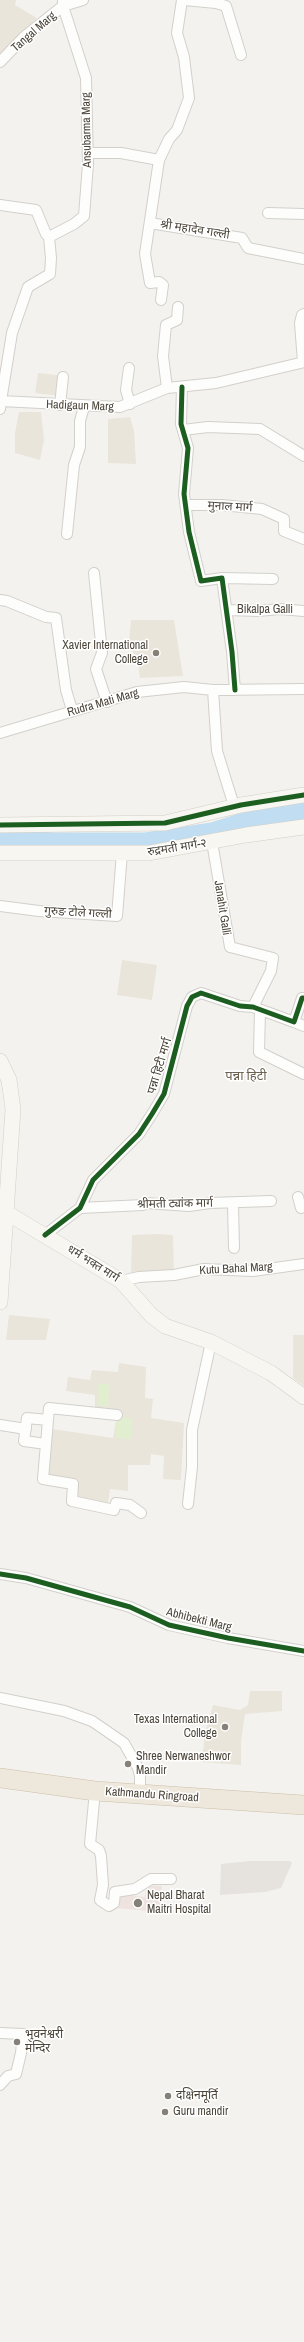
<!DOCTYPE html>
<meta charset="utf-8">
<style>
body{margin:0}
canvas{display:block;background:#f4f2ee}
</style>
<canvas width="304" height="2342"></canvas>
<script>
const g = document.querySelector('canvas').getContext('2d');
g.lineJoin = 'round';
function fill(path, color) { g.fillStyle = color; g.fill(path, 'evenodd'); }
const poly = rows => new Path2D(rows.map(r => 'M' + r).join(''));
function stroke(path, color, width, dash) { g.strokeStyle = color; g.lineWidth = width; g.lineCap = dash ? 'butt' : 'round'; g.setLineDash(dash || []); g.stroke(path); }
function label(font, color, halo, rows, align = 'center') {
  g.font = font + ' "Archivo Narrow","Noto Sans Devanagari",sans-serif'; g.lineWidth = 3; g.setLineDash([]); g.textBaseline = 'middle'; g.strokeStyle = halo; g.fillStyle = color; for (const [text, x, y, turn = 0] of rows) {
    g.save(); g.translate(x, y); g.rotate((+turn || 0) * Math.PI / 180); g.textAlign = isNaN(turn) ? turn : align; if (halo) g.strokeText(text, 0, 0); g.fillText(text, 0, 0); g.restore();
  }
}
fill(poly([
 [0,0,16,0,15,5,37,18,0,55],
 [38,373,65,376,62,396,35,393],
 [19,412,41,412,44,440,40,460,15,453,15,433],
 [130,417,134,431,136,464,108,463,108,419],
 [131,620,174,620,183,676,140,678,138,664,129,642],
 [122,960,157,965,152,1000,117,995],
 [158,1234,173,1235,174,1275,131,1276,132,1235],
 [9,1315,50,1319,46,1340,6,1340],
 [293,1335,304,1335,304,1386,293,1378],
 [119,1363,146,1367,145,1398,153,1399,151,1418,184,1423,181,1480,163,1479,164,1456,151,1454,150,1465,128,1465,128,1491,110,1489,108,1503,76,1498,78,1481,47,1477,52,1429,113,1438,117,1415,95,1412,95,1395,66,1391,68,1377,90,1380,92,1370,118,1372],
 [250,1691,282,1691,282,1711,245,1714,241,1741,241,1765,202,1762,205,1733,213,1705,240,1710,248,1705]
]), '#eae5da');
fill(poly([
 [146,1885,162,1886,160,1909,149,1908,149,1911,115,1908,116,1894,145,1897]
]), '#eee3df');
fill(poly([
 [98,1384,110,1384,108,1407,97,1405],
 [117,1417,132,1418,131,1439,115,1438]
]), '#e1eecf');
fill(poly([
 [250,1861,290,1861,292,1863,281,1888,265,1892,220,1895,221,1864]
]), '#e6e3df');
stroke(poly([
 [0,838,53,841,146,841,212,831,249,819,304,811]
]), '#c0ddf1', 17);
const street = poly([
 [185,0,216,3,226,6,241,55],
 [0,62,24,37,63,6,63,0],
 [88,153,121,153,159,160,169,139,177,130,189,98,184,57,177,33,182,0],
 [159,160,145,254,150,283,159,282,163,285,161,300],
 [0,205,36,210,46,234,49,237,51,258,50,274,28,287,12,333,1,401],
 [268,213,304,214],
 [150,223,242,238,248,248,304,259],
 [49,237,74,224,84,216,88,164,86,78,63,6,83,0],
 [303,362,300,323,302,315,304,314],
 [129,368,126,390,130,404],
 [182,387,181,424,188,448,184,494,189,532,201,581,222,578,232,652,235,690],
 [167,388,163,356,166,325,177,320,178,307],
 [60,405,63,377],
 [0,409,1,401,120,407,167,388,216,383,304,362],
 [183,430,208,427,260,429,304,456],
 [186,505,222,505,262,509,284,519,284,531,304,539],
 [67,534,74,465,80,447,80,421,84,407],
 [94,573,102,653,96,669,107,702],
 [222,578,273,579],
 [0,600,7,601,46,617,56,618,66,690,72,710],
 [227,610,259,611,279,609,304,611],
 [213,690,217,751,234,806],
 [0,733,137,692,184,687,213,690,304,689],
 [212,842,230,947,273,958,271,971,253,1007],
 [0,906,39,911,117,916,122,853],
 [260,1010,259,1052,304,1074],
 [294,1022,304,1026],
 [298,1197,301,1208,304,1207],
 [233,1203,234,1248],
 [80,1208,143,1205,146,1203,189,1206,210,1203,271,1201],
 [45,1235,80,1208,93,1180,139,1134,152,1114,164,1094,187,1006,192,997,201,993,240,1006,253,1007,294,1022,302,998,304,998],
 [121,1281,139,1277,174,1275,204,1269,253,1271,304,1264],
 [27,1418,48,1420,46,1444,24,1441,27,1418],
 [48,1420,49,1408,117,1415],
 [0,1425,26,1429],
 [46,1444,43,1479,73,1484,72,1501,114,1510,116,1503,130,1505,141,1513],
 [188,1504,192,1467,192,1430,211,1342],
 [0,1574,26,1578,130,1607,169,1625,228,1638,304,1651],
 [0,1698,64,1711,92,1721,124,1743,138,1768,140,1776,140,1794],
 [95,1791,90,1844,99,1850,101,1856,103,1885,100,1900,109,1906,114,1903,115,1892,135,1889,151,1879,171,1879],
 [0,2033,23,2034,21,2053,16,2074,8,2076,0,2085]
]);
const secondary = poly([
 [0,825,165,823,241,805,304,795],
 [0,853,149,853,246,835,304,827],
 [0,1061,9,1080,13,1109,0,1302],
 [7,1213,121,1281,151,1315,165,1326,211,1342,271,1373,304,1397]
]);
const highway = poly([
 [0,1778,95,1791,304,1805]
]);
stroke(street, '#d2d0cb', 12);
stroke(secondary, '#d3cfc5', 16);
stroke(highway, '#ccbfa9', 20);
stroke(street, '#fdfdfc', 10);
stroke(secondary, '#f7f6f1', 15);
stroke(highway, '#ede8db', 19);
stroke(poly([
 [182,387,181,424,188,448,184,494,189,532,201,581,222,578,232,652,235,690],
 [0,825,165,823,241,805,304,795],
 [45,1235,80,1208,93,1180,139,1134,152,1114,164,1094,187,1006,192,997,201,993,240,1006,253,1007,294,1022,302,998,304,998],
 [0,1574,26,1578,130,1607,169,1625,228,1638,304,1651]
]), '#1b5e20', 5);
for (const [x, y, r, color] of [
 [156,653,4,"#868178"],
 [225,1727,4,"#868178"],
 [128,1764,4,"#868178"],
 [138,1903,5,"#868178"],
 [17,2042,4,"#868178"],
 [168,2096,4,"#868178"],
 [165,2112,4,"#868178"]
]) { const dot = new Path2D(); dot.arc(x, y, r, 0, 2 * Math.PI); g.fillStyle = color; g.fill(dot); stroke(dot, '#fff', 1.5); }
label('12px', '#4b4439', '#fff', [
 ["Tangal Marg",34,32,-41],
 ["Ansubarma Marg",87,130,-91],
 ["श्री महादेव गल्ली",195,230,9],
 ["Hadigaun Marg",80,406,2],
 ["मुनाल मार्ग",230,507,3],
 ["Bikalpa Galli",265,610],
 ["Rudra Mati Marg",103,703,-16],
 ["रुद्रमती मार्ग-२",177,848,-9],
 ["Janahit Galli",222,908,81],
 ["गुरुङ टोले गल्ली",78,913,3],
 ["पन्ना हिटी मार्ग",160,1066,-73],
 ["श्रीमती ट्यांक मार्ग",175,1204,-1],
 ["धर्म भक्त मार्ग",93,1264,32],
 ["Kutu Bahal Marg",236,1269,-3],
 ["Abhibekti Marg",199,1620,14],
 ["Kathmandu Ringroad",152,1795,4]
]);
label('12px', '#4b4439', '#fff', [
 ["Xavier International",148,646,"right"],
 ["College",148,660,"right"],
 ["Texas International",217,1720,"right"],
 ["College",217,1734,"right"],
 ["Shree Nerwaneshwor",136,1757],
 ["Mandir",136,1771],
 ["Nepal Bharat",147,1896],
 ["Maitri Hospital",147,1910],
 ["भुवनेश्वरी",25,2035],
 ["मन्दिर",25,2049],
 ["दक्षिनमूर्ति",176,2096],
 ["Guru mandir",173,2112]
], 'left');
label('13px', '#6e6250', '#fff', [
 ["पन्ना हिटी",246,1077]
]);
</script>
